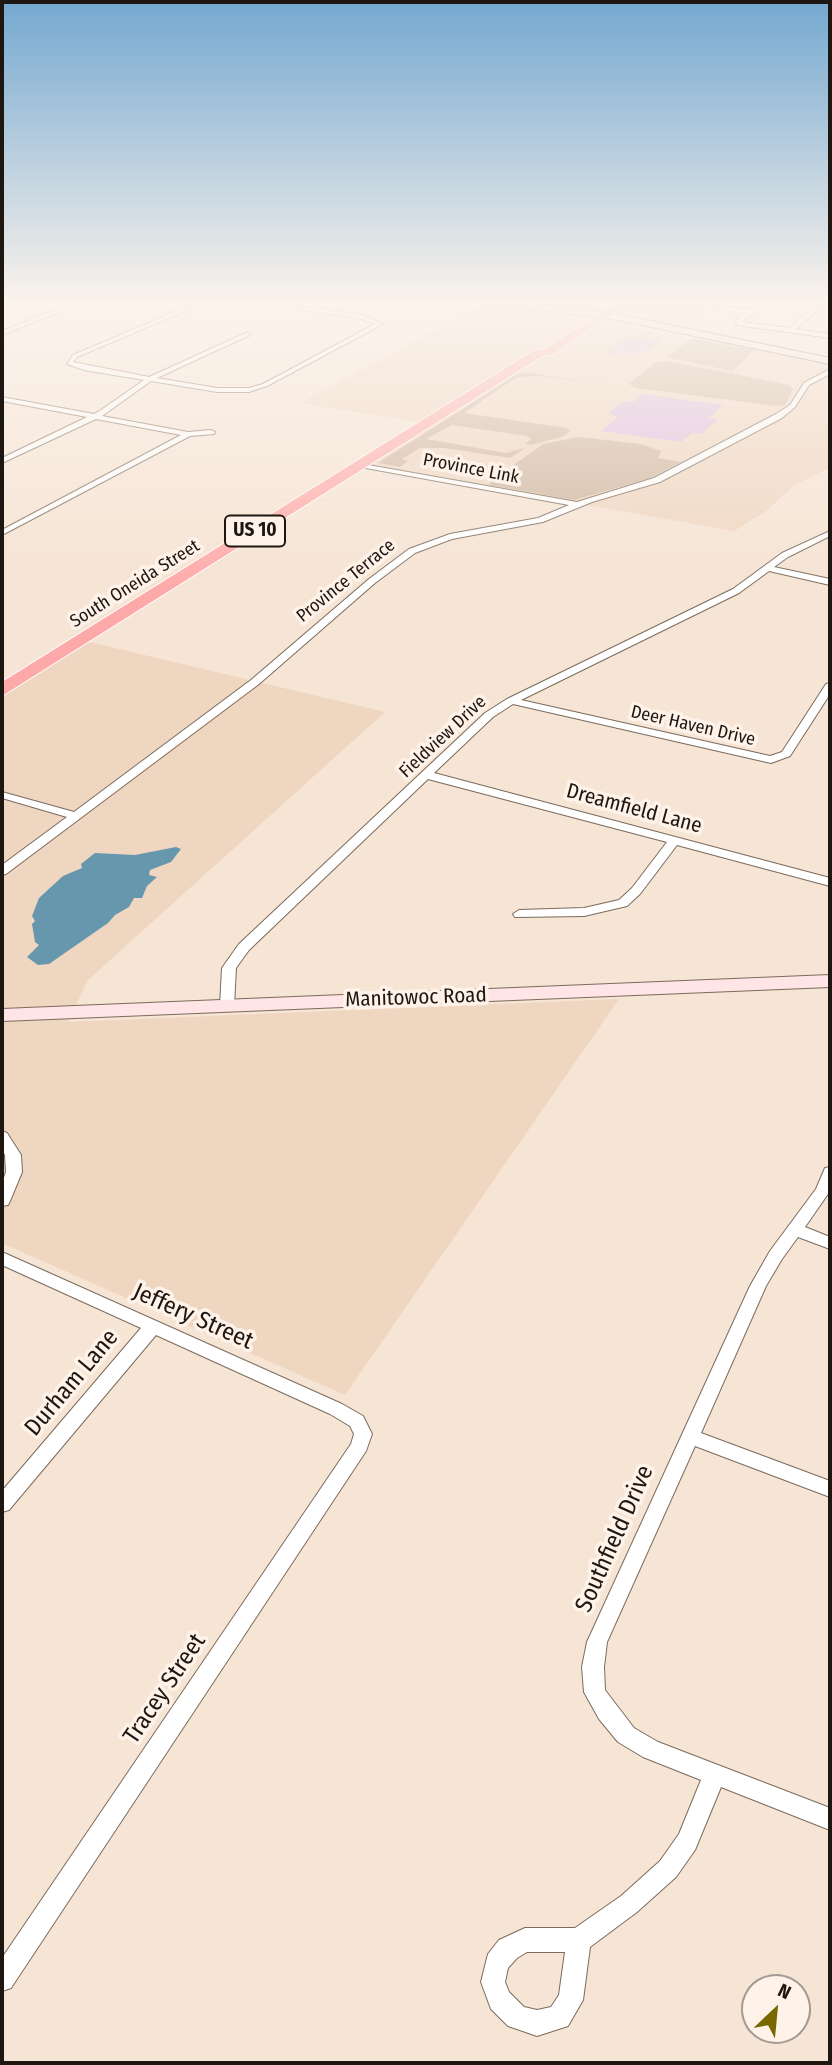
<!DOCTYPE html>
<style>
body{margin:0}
#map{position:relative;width:832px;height:2065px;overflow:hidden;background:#f6e4d4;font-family:"Fira Sans Condensed",sans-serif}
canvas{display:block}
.frame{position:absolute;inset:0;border:4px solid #1d1611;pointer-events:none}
.north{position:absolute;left:741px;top:1974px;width:70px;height:70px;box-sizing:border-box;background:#fef2e9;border:2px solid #a49a93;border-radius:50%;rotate:26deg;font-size:19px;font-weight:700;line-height:28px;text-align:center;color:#1d1611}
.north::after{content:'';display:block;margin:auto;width:24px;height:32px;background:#796800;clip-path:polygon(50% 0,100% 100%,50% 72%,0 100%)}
</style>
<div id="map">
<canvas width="832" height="2065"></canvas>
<div class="frame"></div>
<div class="north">N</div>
</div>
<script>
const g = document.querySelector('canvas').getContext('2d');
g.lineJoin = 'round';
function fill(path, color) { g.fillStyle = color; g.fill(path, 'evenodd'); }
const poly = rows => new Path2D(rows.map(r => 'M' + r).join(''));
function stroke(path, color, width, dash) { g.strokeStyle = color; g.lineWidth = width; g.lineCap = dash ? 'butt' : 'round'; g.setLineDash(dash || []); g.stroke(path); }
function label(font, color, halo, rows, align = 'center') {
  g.font = font + ' "Fira Sans Condensed",sans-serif'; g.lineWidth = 7; g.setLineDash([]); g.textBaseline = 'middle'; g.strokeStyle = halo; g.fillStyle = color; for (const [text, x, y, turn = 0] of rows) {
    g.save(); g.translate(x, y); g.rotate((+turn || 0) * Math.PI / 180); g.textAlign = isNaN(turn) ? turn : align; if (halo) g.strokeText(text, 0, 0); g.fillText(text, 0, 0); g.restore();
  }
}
fill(poly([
 [502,301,609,301,587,312],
 [631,301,657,301,703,308,680,327,618,315,619,310],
 [498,303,830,364,830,468,796,484,766,511,734,531,360,465,425,423,300,403,485,304],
 [81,640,385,712,88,980,68,1022,619,999,345,1395,2,1243,2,690]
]), '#efd6c1');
fill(poly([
 [692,338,721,344,755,350,732,371,667,357],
 [668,361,789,385,793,389,785,405,776,406,636,388,629,384,656,362],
 [519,373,528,373,622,387,543,376,517,377,464,413,567,428,570,431,562,437,530,445,525,444,531,439,527,436,452,425,426,439,506,453,525,448,510,458,445,448,420,448,402,459,408,461,400,467,378,463],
 [579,437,641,444,661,451,658,458,681,462,648,479,574,500,490,485,491,481,543,444]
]), '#cdb49e');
fill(poly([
 [176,847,181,849,171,862,150,870,149,875,157,877,147,886,142,898,134,898,129,907,115,915,108,923,49,964,38,965,27,957,39,945,35,942,32,924,35,921,32,916,39,898,63,876,82,868,81,864,95,853,135,855]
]), '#6797ad');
fill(poly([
 [629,337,633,337,662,340,645,353,604,354],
 [642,394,723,405,709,418,718,419,701,434,692,433,681,442,601,431,618,417,608,413,624,401,633,402]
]), '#dabbe0');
const street = poly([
 [77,301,87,301,2,335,2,331,77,301],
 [200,301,209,301,77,357,73,362,149,377,248,332,250,335,157,378,217,388,249,388,263,384,375,324,361,319,246,301,265,301,362,315,383,324,267,386,249,392,217,392,151,381,102,416,188,432,211,430,215,432,214,434,190,436,2,535,2,530,181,435,96,419,2,463,2,458,87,417,2,401,2,397,94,414,101,410,144,380,84,370,67,364,73,355,200,301],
 [663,301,683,301,748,310,758,301,765,301,742,322,789,328,813,308,770,301,789,301,830,307,830,311,819,309,796,329,830,334,830,338,737,325,734,323,744,313,663,301],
 [830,369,830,374,809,385,795,407,782,418,660,482,592,502,543,522,452,539,415,553,375,583,259,684,6,874,2,875,2,865,67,817,2,798,2,792,74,812,251,680,369,579,409,549,450,534,538,518,569,505,360,467,356,465,357,463,577,502,654,478,776,414,790,405,804,383,830,369],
 [830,531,830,536,788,557,774,567,830,579,830,585,769,571,739,593,521,700,770,756,782,752,826,684,830,683,830,694,790,756,771,763,513,704,493,717,434,773,830,878,830,886,677,845,640,894,627,906,584,916,515,917,513,914,519,910,584,908,619,900,632,888,667,842,428,779,249,950,236,968,234,1006,232,1009,222,1009,220,1006,222,968,239,944,485,713,507,699,733,589,782,553,830,531],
 [2,1131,7,1133,21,1155,22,1172,10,1201,8,1205,2,1206,2,1183,6,1172,5,1155,2,1149,2,1131],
 [830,1167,830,1191,805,1227,830,1237,830,1249,798,1237,782,1259,766,1286,701,1433,830,1481,830,1497,695,1446,607,1642,604,1667,605,1690,634,1728,658,1742,830,1808,830,1830,721,1787,695,1850,676,1877,637,1912,590,1947,583,2000,568,2026,537,2036,517,2029,508,2026,491,2009,481,1982,488,1954,499,1940,525,1928,575,1928,621,1896,660,1861,679,1834,701,1780,643,1757,618,1742,599,1719,584,1692,582,1667,587,1642,750,1286,770,1251,816,1189,825,1168,830,1167],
 [527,1952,565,1952,559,1995,551,2007,537,2010,524,2007,509,1992,505,1982,508,1968,517,1958,527,1952],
 [2,1252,342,1404,363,1416,372,1434,366,1451,11,1988,2,1991,2,1958,351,1444,354,1434,350,1426,330,1414,156,1335,9,1510,2,1512,2,1491,141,1328,2,1265,2,1252]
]);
const secondary = poly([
 [478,301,509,301,617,314,830,358,830,364,617,320,478,301],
 [830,975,830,987,2,1021,2,1009,830,975]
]);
const highway = poly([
 [619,301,632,301,554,354,541,357,2,696,2,682,533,351,546,348,619,301]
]);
stroke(street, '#7b6b5d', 2);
stroke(secondary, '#7b6b5d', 2);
stroke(highway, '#fff', 2);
fill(street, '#fff');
fill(secondary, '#ffe5e5');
fill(highway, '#fea9a9');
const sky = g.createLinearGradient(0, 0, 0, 591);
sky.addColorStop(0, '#74a8d0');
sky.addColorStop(0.51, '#fbf3ec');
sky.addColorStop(1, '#fbf3ec00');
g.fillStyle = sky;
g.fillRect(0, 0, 832, 591);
label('18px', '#1d1611', '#fef2e9', [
 ["Province Link",471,469,11],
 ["Province Terrace",346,581,-39],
 ["South Oneida Street",135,584,-32],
 ["Deer Haven Drive",693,726,13],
 ["Fieldview Drive",443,737,-43]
]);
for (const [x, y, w] of [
 [255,531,60]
]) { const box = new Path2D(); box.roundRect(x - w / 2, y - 15.5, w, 31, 5); g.fillStyle = '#fef2e9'; g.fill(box); stroke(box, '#1d1611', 2); }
label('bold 19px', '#1d1611', null, [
 ["US 10",255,531]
]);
label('21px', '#1d1611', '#fef2e9', [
 ["Dreamfield Lane",634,809,15],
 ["Manitowoc Road",416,998,-2]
]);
label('24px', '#1d1611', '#fef2e9', [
 ["Jeffery Street",193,1317,24],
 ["Durham Lane",72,1383,-50],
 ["Southfield Drive",615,1539,-66],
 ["Tracey Street",165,1689,-56]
]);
</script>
